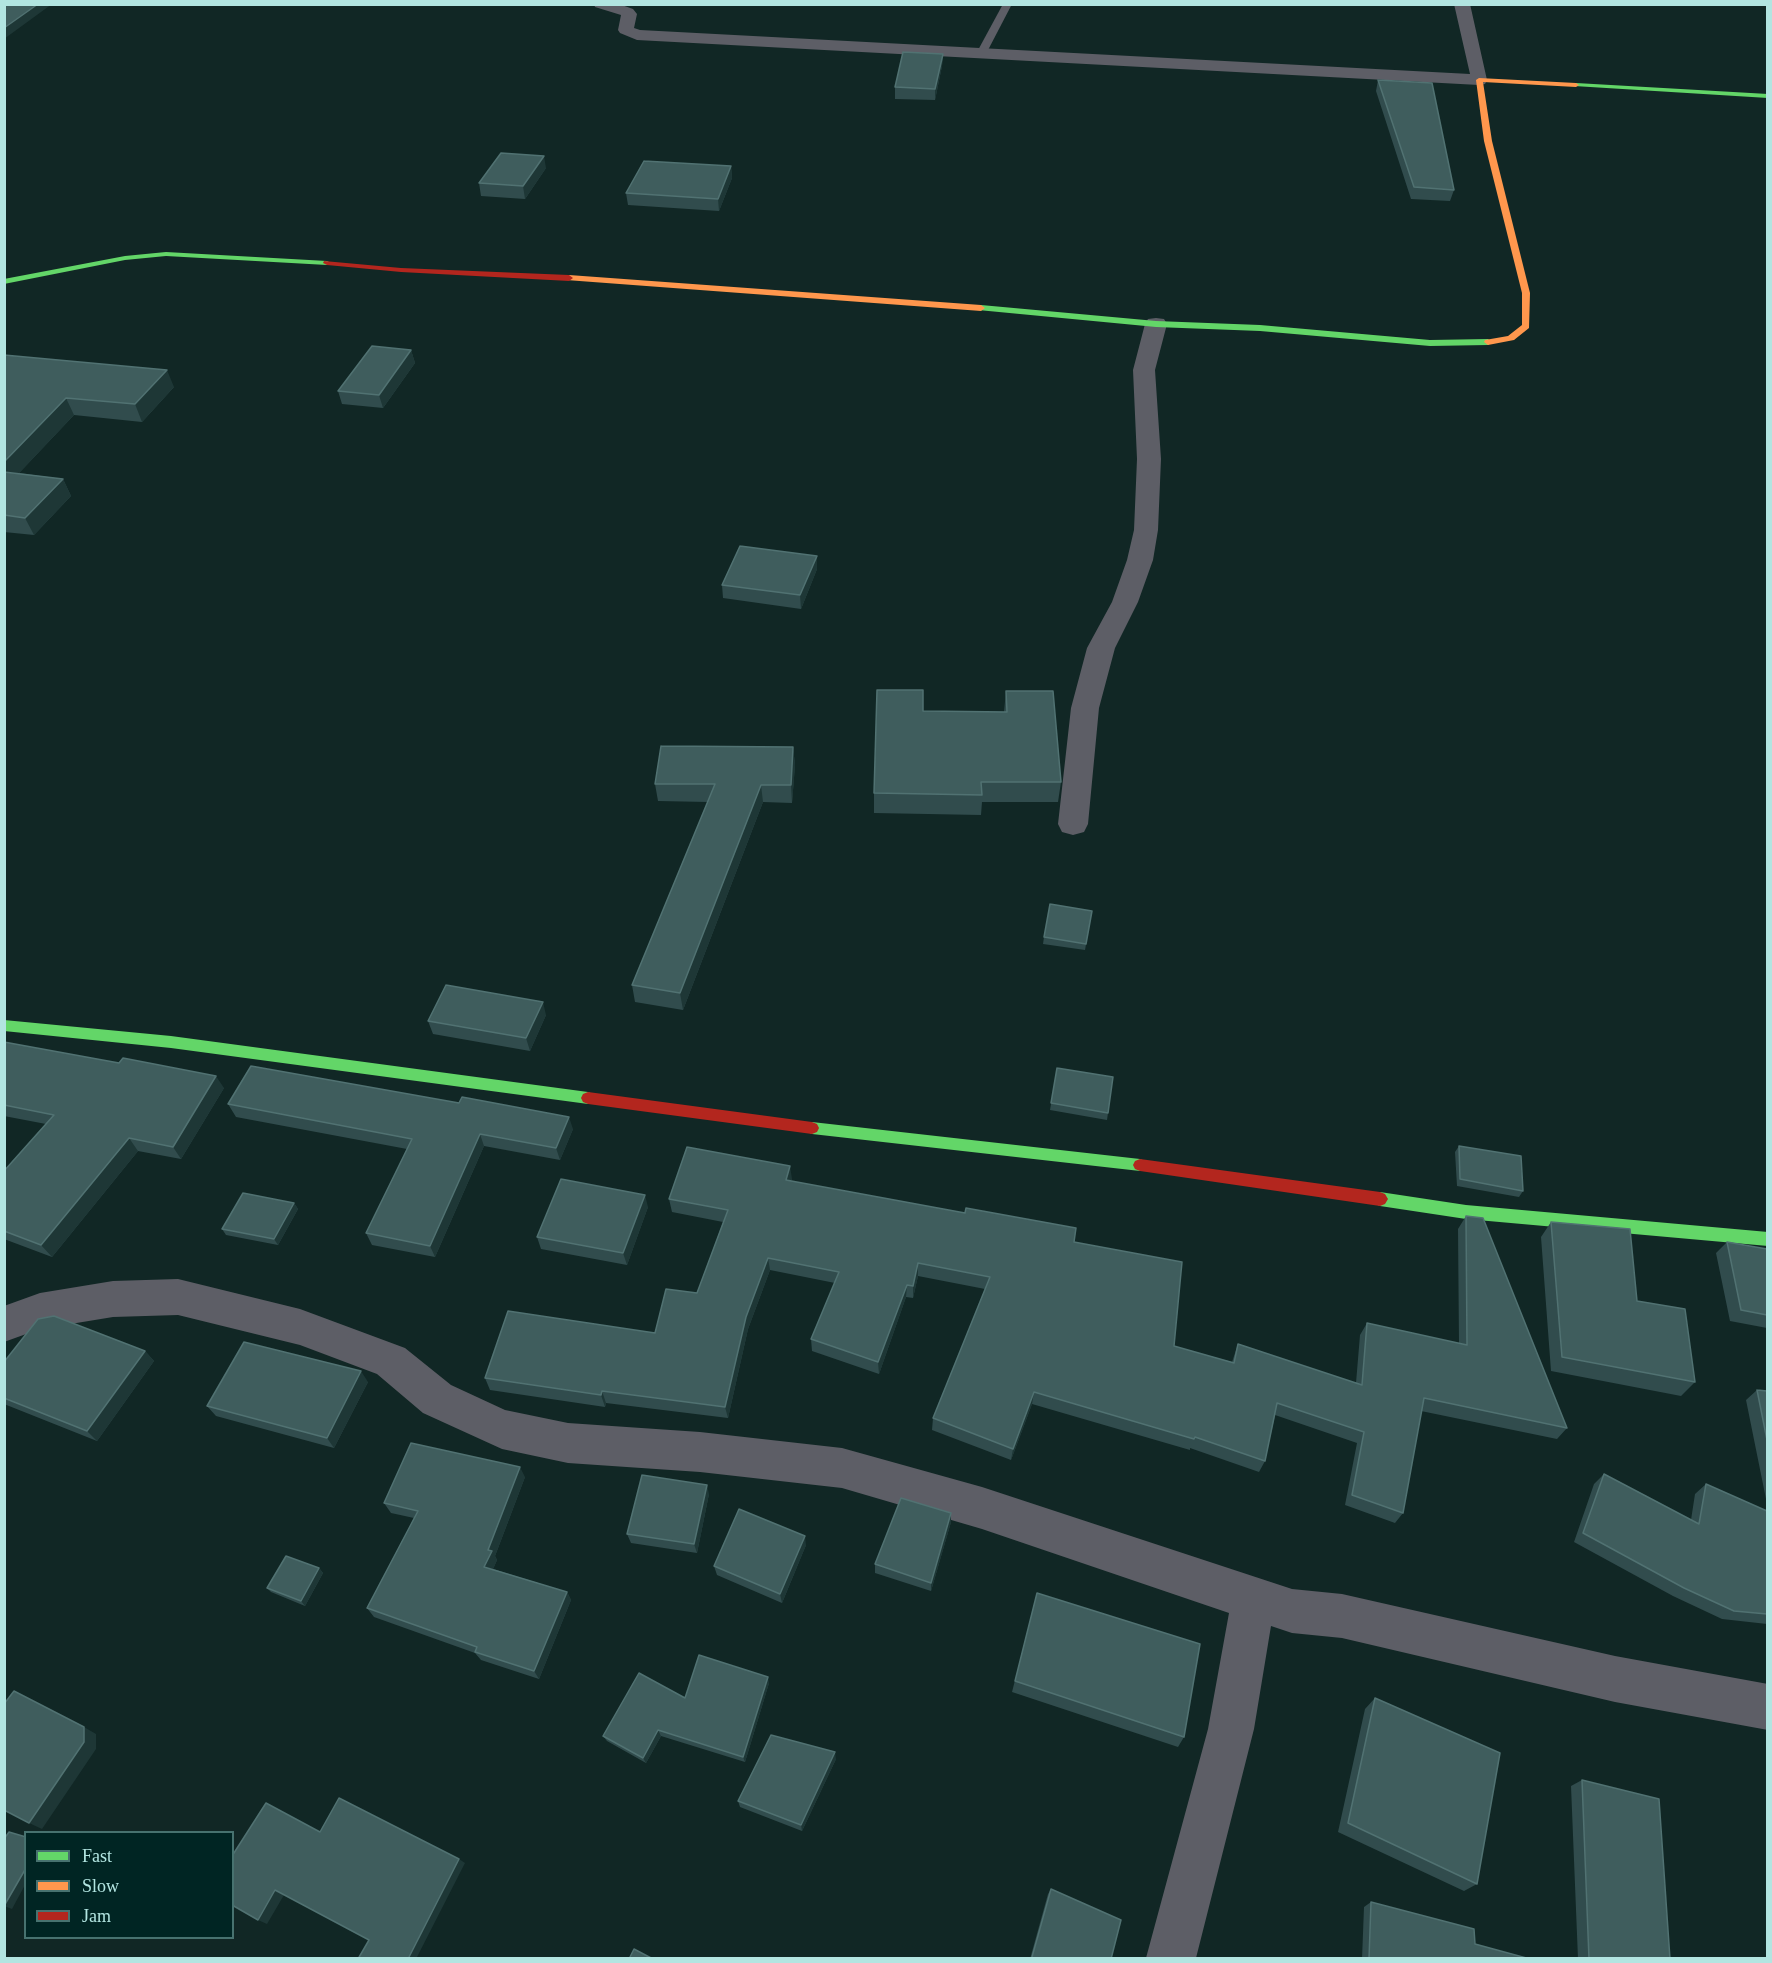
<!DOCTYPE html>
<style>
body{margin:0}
#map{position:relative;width:1772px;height:1963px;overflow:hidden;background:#112725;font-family:Georgia,serif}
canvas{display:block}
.frame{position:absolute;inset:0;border:6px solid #b2e5e1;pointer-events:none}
.legend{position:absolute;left:24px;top:1831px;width:210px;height:108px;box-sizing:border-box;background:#002523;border:2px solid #47726f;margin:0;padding:8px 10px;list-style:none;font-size:18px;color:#b2e5e1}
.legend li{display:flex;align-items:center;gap:12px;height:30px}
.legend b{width:30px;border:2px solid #47726f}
</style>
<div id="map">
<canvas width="1772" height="1963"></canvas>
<div class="frame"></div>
<ul class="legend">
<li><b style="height:8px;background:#63d668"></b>Fast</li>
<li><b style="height:8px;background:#ff974d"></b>Slow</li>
<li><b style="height:8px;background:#b3261e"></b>Jam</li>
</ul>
</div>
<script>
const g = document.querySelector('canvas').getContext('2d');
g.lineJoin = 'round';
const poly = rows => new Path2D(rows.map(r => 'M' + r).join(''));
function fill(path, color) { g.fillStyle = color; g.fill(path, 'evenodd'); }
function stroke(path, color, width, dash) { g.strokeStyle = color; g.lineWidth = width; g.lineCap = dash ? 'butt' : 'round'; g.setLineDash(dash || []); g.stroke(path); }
fill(poly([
 [1003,4,1012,4,987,52,979,54,977,52,1003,4]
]), '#5d5e66');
fill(poly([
 [594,4,619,4,633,9,637,14,634,28,640,30,1470,74,1454,4,1470,4,1487,80,1485,84,1479,85,637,40,620,33,618,30,621,15,595,7,594,4],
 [1156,318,1164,319,1167,324,1155,370,1161,459,1158,530,1153,560,1138,602,1115,648,1099,708,1088,824,1084,832,1073,835,1062,832,1058,824,1071,708,1087,648,1112,602,1127,560,1134,530,1137,459,1133,370,1145,324,1148,319,1156,318],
 [178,1279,300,1309,405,1348,451,1385,505,1410,568,1423,700,1432,842,1448,982,1487,1292,1589,1342,1594,1615,1656,1768,1684,1768,1730,1615,1702,1342,1638,1292,1633,1271,1626,1254,1729,1196,1958,1146,1958,1208,1729,1229,1613,982,1529,842,1488,700,1472,568,1463,502,1449,423,1413,377,1374,300,1345,178,1315,113,1317,40,1329,4,1342,4,1306,40,1293,113,1281,178,1279]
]), '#5d5e66');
fill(poly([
 [1576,83,1768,94,1768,98,1574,86,1576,83],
 [166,252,327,261,331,263,327,265,166,256,125,260,4,284,4,279,125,256,166,252],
 [981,305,1156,321,1260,325,1430,340,1488,339,1492,342,1488,345,1430,346,1260,331,1156,327,978,310,978,306,981,305],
 [4,1020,171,1036,588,1092,593,1094,595,1098,593,1102,588,1104,171,1048,4,1031,4,1020],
 [812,1122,1140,1159,1145,1161,1147,1165,1145,1169,1140,1171,812,1134,807,1132,805,1128,807,1124,812,1122],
 [1380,1192,1466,1205,1768,1232,1768,1246,1466,1219,1380,1206,1375,1204,1372,1199,1375,1194,1380,1192]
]), '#63d668');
fill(poly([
 [1479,78,1576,83,1579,85,1576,87,1483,82,1492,141,1530,293,1529,328,1514,340,1488,345,1484,342,1485,340,1508,336,1522,325,1522,293,1484,141,1476,80,1479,78],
 [569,275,981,305,985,308,981,311,566,280,565,278,569,275]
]), '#ff974d');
fill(poly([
 [324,261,401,268,569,275,573,278,569,281,401,272,327,265,323,263,324,261],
 [588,1092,812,1122,817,1124,819,1128,817,1132,812,1134,588,1104,583,1102,581,1098,583,1094,588,1092],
 [1140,1159,1380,1192,1385,1194,1388,1199,1385,1204,1380,1206,1140,1171,1135,1169,1133,1165,1135,1161,1140,1159]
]), '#b3261e');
fill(poly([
 [943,54,942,66,935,100,895,99,895,87],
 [1378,80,1454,190,1450,201,1411,199,1376,91],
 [731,166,732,178,719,211,628,205,626,193],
 [546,168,525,199,481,196,479,183],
 [411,350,415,363,383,408,342,404,338,391],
 [4,355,174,387,142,422,74,415,19,473,63,479,71,496,34,535,4,532],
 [817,556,817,569,801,609,723,598,722,585],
 [1006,691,1061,782,1058,802,982,802,981,815,874,813,874,793,923,711,1004,712],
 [793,747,795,765,792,803,763,802,683,1010,635,1002,632,985,708,802,658,801,655,784],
 [1092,911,1085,950,1043,944,1044,937],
 [546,1015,530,1051,433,1034,428,1021],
 [4,1042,224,1088,181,1159,138,1151,52,1257,4,1239,4,1171,46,1124,4,1116],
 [1057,1068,1108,1113,1107,1120,1050,1110],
 [228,1104,573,1129,560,1160,484,1146,435,1257,372,1245,366,1233,407,1149,236,1117],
 [1459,1146,1523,1191,1519,1197,1457,1186,1455,1152],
 [792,1179,791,1181,1074,1242,1174,1346,1232,1362,1238,1344,1356,1383,1360,1335,1367,1323,1459,1344,1458,1229,1466,1216,1567,1428,1557,1439,1421,1411,1403,1513,1395,1523,1345,1505,1357,1443,1275,1415,1265,1461,1259,1472,1190,1448,1190,1450,1032,1404,1011,1460,932,1430,933,1418,985,1289,918,1276,913,1298,906,1297,879,1374,812,1351,811,1339,835,1283,770,1270,748,1329,728,1418,606,1403,605,1407,490,1390,485,1378,655,1333,697,1293,723,1222,672,1212,669,1199],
 [294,1203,298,1209,278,1245,226,1235,222,1229],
 [648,1207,627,1265,541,1249,537,1237],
 [1551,1222,1637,1301,1695,1382,1681,1396,1551,1371,1541,1237],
 [1727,1242,1767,1249,1767,1328,1730,1321,1716,1253],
 [145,1351,154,1361,97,1441,4,1404,4,1362],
 [368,1382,334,1448,216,1416,207,1406],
 [1757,1390,1767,1391,1767,1504,1746,1400],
 [1604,1474,1691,1520,1695,1494,1706,1484,1767,1511,1767,1624,1722,1619,1673,1596,1574,1542,1594,1484],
 [525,1477,495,1556,497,1560,493,1569,567,1592,571,1600,539,1679,481,1660,475,1653,374,1617,367,1608,414,1518,391,1513,384,1503],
 [709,1494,697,1553,631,1543,627,1534],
 [951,1522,931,1591,875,1573,875,1564],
 [806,1545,782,1603,717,1575,714,1566],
 [319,1568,323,1573,305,1606,271,1592,267,1588],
 [1037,1593,1184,1737,1178,1747,1012,1692],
 [769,1683,745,1762,661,1736,646,1763,607,1741,603,1736,685,1698],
 [1375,1698,1477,1884,1464,1891,1338,1832,1365,1709],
 [836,1759,802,1831,740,1807,738,1801],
 [1582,1780,1670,1959,1578,1959,1571,1786],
 [1051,1889,1111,1959,1030,1959,1048,1894],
 [1371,1902,1475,1944,1530,1959,1362,1959,1364,1907]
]), '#314c4d');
fill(poly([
 [38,4,52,4,4,39,4,28],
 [943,54,942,66,935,100,935,89],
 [544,156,546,168,525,199,523,186],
 [731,166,732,178,719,211,718,199],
 [411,350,415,363,383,408,379,395],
 [167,370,174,387,142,422,135,404],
 [66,398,74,415,5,488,4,462],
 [63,479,71,496,34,535,25,518],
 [817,556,817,569,801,609,800,595],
 [793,747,795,765,792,803,791,785],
 [761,785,763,802,683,1010,680,993],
 [543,1002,546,1015,530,1051,526,1038],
 [216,1076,224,1088,181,1159,173,1147],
 [569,1117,573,1129,560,1160,556,1148],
 [480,1134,484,1146,435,1257,430,1246],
 [129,1138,138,1151,52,1257,41,1245],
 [790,1166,792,1179,787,1193,786,1180],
 [645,1195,648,1207,627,1265,623,1253],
 [294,1203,298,1209,278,1245,274,1239],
 [768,1258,770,1270,748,1329,728,1418,725,1407,746,1317],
 [918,1263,918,1276,913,1298,913,1286],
 [907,1285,906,1297,879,1374,878,1362],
 [145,1351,154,1361,97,1441,87,1431],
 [361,1371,368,1382,334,1448,327,1438],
 [602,1391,606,1403,605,1407,601,1395],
 [1034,1392,1032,1404,1011,1460,1013,1449],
 [520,1467,525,1477,495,1556,497,1560,490,1576,484,1567,488,1550],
 [707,1485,709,1494,697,1553,694,1544],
 [951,1513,951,1522,931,1591,931,1583],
 [805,1536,806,1545,782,1603,780,1594],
 [319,1568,323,1573,305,1606,301,1601],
 [567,1592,571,1600,539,1679,534,1671],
 [768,1677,769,1683,745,1762,743,1757],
 [84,1727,96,1734,96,1749,42,1829,29,1823],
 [658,1730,661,1736,646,1763,643,1758],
 [835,1752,836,1759,802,1831,801,1825],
 [459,1859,465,1863,416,1959,408,1959],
 [26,1868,26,1883,12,1909,4,1906],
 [275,1890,284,1895,267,1924,258,1920]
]), '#1e3736');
const building = poly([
 [4,4,38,4,4,28,4,4],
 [903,52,943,54,935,89,895,87,903,52],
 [1378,80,1432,83,1454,190,1414,187,1378,80],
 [501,153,544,156,523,186,479,183,501,153],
 [644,161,731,166,718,199,626,193,644,161],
 [372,346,411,350,379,395,338,391,372,346],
 [4,355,167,370,135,404,66,398,4,462,4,355],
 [4,472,63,479,25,518,4,515,4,472],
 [740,546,817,556,800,595,722,585,740,546],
 [877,690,923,690,923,711,1007,712,1006,691,1053,691,1061,782,981,782,982,795,874,793,877,690],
 [661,746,793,747,791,785,761,785,680,993,632,985,715,784,655,784,661,746],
 [1050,904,1092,911,1086,944,1044,937,1050,904],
 [446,985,543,1002,526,1038,428,1021,446,985],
 [4,1042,119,1063,123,1058,216,1076,173,1147,129,1138,41,1245,4,1231,4,1171,54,1115,4,1105,4,1042],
 [251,1066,459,1103,462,1097,569,1117,556,1148,480,1134,430,1246,366,1233,412,1139,228,1104,251,1066],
 [1057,1068,1113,1077,1108,1113,1051,1103,1057,1068],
 [1459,1146,1521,1156,1523,1191,1460,1179,1459,1146],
 [687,1147,790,1166,786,1180,965,1213,966,1208,1076,1228,1074,1242,1182,1262,1174,1346,1234,1363,1238,1344,1362,1385,1367,1323,1467,1345,1466,1216,1483,1218,1567,1428,1424,1398,1403,1513,1352,1495,1364,1432,1277,1403,1265,1461,1195,1437,1194,1439,1034,1392,1013,1449,933,1418,990,1277,918,1263,913,1286,907,1285,878,1362,811,1339,839,1272,768,1258,746,1317,725,1407,602,1391,601,1395,485,1378,508,1311,655,1333,666,1289,697,1293,728,1210,669,1199,687,1147],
 [561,1179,645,1195,623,1253,537,1237,561,1179],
 [243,1193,294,1203,274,1239,222,1229,243,1193],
 [1551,1222,1630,1229,1637,1301,1685,1309,1695,1382,1562,1357,1551,1222],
 [1727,1242,1767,1249,1767,1315,1741,1310,1727,1242],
 [54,1316,145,1351,87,1431,4,1398,4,1362,38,1319,54,1316],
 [244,1342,361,1371,327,1438,207,1406,244,1342],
 [1757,1390,1767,1391,1767,1440,1757,1390],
 [411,1443,520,1467,488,1550,492,1551,484,1567,567,1592,534,1671,475,1652,477,1647,367,1608,418,1511,384,1503,411,1443],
 [1604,1474,1699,1524,1706,1484,1767,1511,1767,1614,1734,1611,1684,1588,1583,1533,1604,1474],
 [642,1475,707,1485,694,1544,627,1534,642,1475],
 [901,1498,951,1513,931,1583,875,1564,901,1498],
 [739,1509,805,1536,780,1594,714,1566,739,1509],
 [286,1556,319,1568,301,1601,267,1588,286,1556],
 [1037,1593,1200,1644,1184,1737,1015,1681,1037,1593],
 [699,1655,768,1677,743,1757,658,1730,643,1758,603,1736,639,1673,685,1698,699,1655],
 [14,1691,84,1727,84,1742,29,1823,4,1810,4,1704,14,1691],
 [1375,1698,1500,1753,1477,1884,1348,1823,1375,1698],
 [771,1735,835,1752,801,1825,738,1801,771,1735],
 [1582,1780,1659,1799,1670,1959,1589,1959,1582,1780],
 [339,1798,459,1859,408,1959,358,1959,369,1940,275,1890,258,1920,232,1905,232,1856,266,1803,320,1832,339,1798],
 [9,1832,26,1837,26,1868,4,1906,4,1839,9,1832],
 [1051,1889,1121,1920,1111,1959,1035,1959,1032,1957,1051,1889],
 [1371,1902,1474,1929,1475,1944,1530,1959,1369,1959,1371,1902],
 [634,1949,653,1959,629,1959,634,1949]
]);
fill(building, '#3f5d5d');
stroke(building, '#517272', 1.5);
</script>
